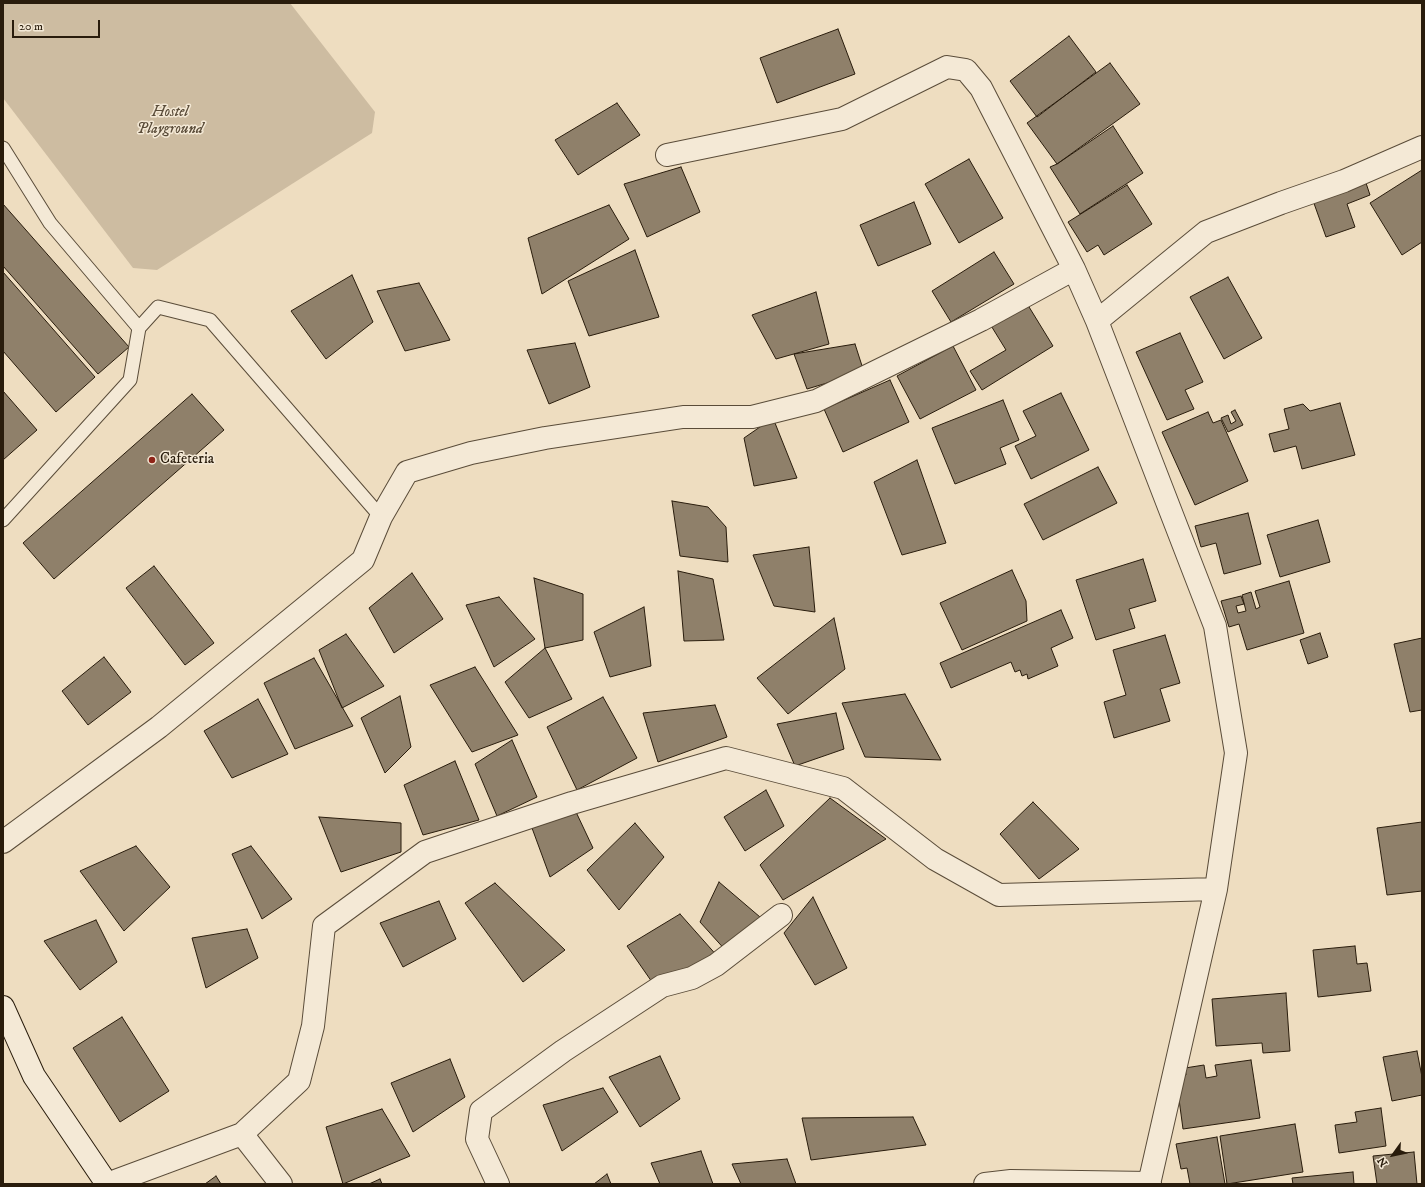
<!DOCTYPE html>
<style>
body{margin:0}
#map{position:relative;width:1425px;height:1187px;overflow:hidden;background:#eeddc0;font-family:"IM FELL DW Pica",serif}
canvas{display:block}
.frame{position:absolute;inset:0;border:4px solid #291c0c;pointer-events:none}
.north{position:absolute;left:1373px;top:1135px;width:40px;height:40px;-webkit-text-stroke:3px #f4e9d6;paint-order:stroke;rotate:237deg;font-size:11px;font-weight:700;line-height:16px;text-align:center;color:#291c0c}
.north::after{content:'';display:block;margin:auto;width:14px;height:18px;background:#291c0c;clip-path:polygon(50% 0,100% 100%,50% 72%,0 100%)}
.scale{position:absolute;left:12px;top:20px;width:88px;height:18px;box-sizing:border-box;border:2px solid #291c0c;border-top:0;padding-left:5px;font-size:12px;line-height:14px;white-space:nowrap;color:#291c0c;-webkit-text-stroke:3px #f4e9d6;paint-order:stroke}
</style>
<div id="map">
<canvas width="1425" height="1187"></canvas>
<div class="frame"></div>
<div class="north">N</div>
<div class="scale">20 m</div>
</div>
<script>
const g = document.querySelector('canvas').getContext('2d');
g.lineJoin = 'round';
function fill(path, color) { g.fillStyle = color; g.fill(path, 'evenodd'); }
const poly = rows => new Path2D(rows.map(r => 'M' + r).join(''));
function stroke(path, color, width, dash) { g.strokeStyle = color; g.lineWidth = width; g.lineCap = dash ? 'butt' : 'round'; g.setLineDash(dash || []); g.stroke(path); }
function label(font, color, halo, rows, align = 'center') {
  g.font = font + ' "IM FELL DW Pica",serif'; g.lineWidth = 3; g.setLineDash([]); g.textBaseline = 'middle'; g.strokeStyle = halo; g.fillStyle = color; for (const [text, x, y, turn = 0] of rows) {
    g.save(); g.translate(x, y); g.rotate((+turn || 0) * Math.PI / 180); g.textAlign = isNaN(turn) ? turn : align; if (halo) g.strokeText(text, 0, 0); g.fillText(text, 0, 0); g.restore();
  }
}
fill(poly([
 [3,3,290,3,375,112,372,133,157,270,133,268,3,98]
]), '#cdbca1');
const building = poly([
 [838,29,855,74,777,103,760,58,838,29],
 [1069,36,1096,72,1037,117,1010,81,1069,36],
 [1110,63,1140,104,1057,164,1027,123,1110,63],
 [617,103,640,135,578,175,555,140,617,103],
 [1113,126,1143,173,1080,214,1050,167,1057,164,1113,126],
 [969,159,1003,218,959,243,925,184,969,159],
 [681,167,700,212,647,237,624,184,681,167],
 [1422,170,1422,242,1402,255,1370,203,1422,170],
 [1364,177,1370,195,1347,204,1355,227,1326,237,1311,195,1364,177],
 [1127,185,1152,224,1104,255,1098,245,1087,252,1068,222,1127,185],
 [914,202,931,244,878,266,860,225,914,202],
 [3,204,129,347,98,374,3,266,3,204],
 [609,205,629,239,542,294,528,238,609,205],
 [635,250,659,317,589,336,568,281,635,250],
 [994,252,1014,284,951,322,932,291,994,252],
 [3,272,95,377,56,412,3,351,3,272],
 [352,275,373,322,326,359,291,311,352,275],
 [1228,277,1262,338,1224,359,1190,297,1228,277],
 [419,283,450,340,405,351,377,291,419,283],
 [816,292,829,344,776,359,752,315,816,292],
 [1026,302,1053,346,982,390,970,371,1006,350,990,324,1026,302],
 [1180,333,1203,382,1185,390,1194,409,1167,420,1136,352,1180,333],
 [575,343,590,387,549,404,527,350,575,343],
 [855,344,864,372,807,389,794,354,855,344],
 [953,346,976,390,920,419,897,376,953,346],
 [890,380,909,422,843,452,824,409,890,380],
 [3,391,37,430,3,460,3,391],
 [1061,393,1089,450,1031,479,1015,446,1036,436,1023,411,1061,393],
 [192,394,224,430,54,579,23,543,192,394],
 [1003,400,1019,440,1000,448,1006,464,955,484,932,428,1003,400],
 [1340,403,1355,455,1302,469,1296,446,1274,452,1269,434,1289,429,1284,409,1303,404,1310,411,1340,403],
 [1235,410,1243,425,1228,432,1221,418,1228,415,1231,424,1236,421,1231,412,1235,410],
 [1208,412,1213,423,1221,420,1248,481,1195,505,1162,432,1208,412],
 [773,418,797,478,754,486,744,438,773,418],
 [917,460,946,543,902,555,874,482,917,460],
 [1098,467,1117,503,1043,540,1024,504,1098,467],
 [672,501,708,507,726,527,728,562,680,556,672,501],
 [1248,513,1261,564,1224,574,1216,543,1201,547,1195,526,1248,513],
 [1318,520,1330,562,1280,577,1267,535,1318,520],
 [809,547,815,612,774,606,753,555,809,547],
 [1143,559,1156,601,1129,609,1135,628,1096,640,1076,580,1143,559],
 [154,566,214,643,185,665,126,588,154,566],
 [1012,570,1026,601,1027,621,962,650,940,603,1012,570],
 [678,571,713,579,724,640,684,641,678,571],
 [412,573,443,619,394,653,369,608,412,573],
 [534,578,583,594,583,640,545,648,534,578],
 [1289,581,1304,633,1247,650,1239,624,1229,627,1221,601,1241,596,1244,604,1236,606,1238,613,1246,611,1242,595,1251,592,1256,609,1260,607,1255,591,1289,581],
 [499,597,535,639,494,667,466,605,499,597],
 [644,607,651,666,610,677,594,632,644,607],
 [1061,610,1073,638,1051,648,1058,666,1028,679,1027,674,1022,676,1020,670,1015,672,1011,662,951,688,940,663,1061,610],
 [834,618,845,669,788,714,757,678,834,618],
 [1320,633,1328,657,1308,664,1300,640,1320,633],
 [346,634,384,686,342,708,319,650,346,634],
 [1165,635,1180,683,1160,689,1170,721,1114,738,1104,702,1126,695,1113,650,1165,635],
 [1422,638,1422,710,1410,712,1394,644,1422,638],
 [545,648,572,699,529,718,505,682,545,648],
 [104,657,131,692,88,725,62,691,104,657],
 [314,658,353,726,295,749,264,683,314,658],
 [475,667,518,735,472,752,430,685,475,667],
 [905,694,941,760,865,757,842,703,905,694],
 [400,696,411,747,385,773,361,718,400,696],
 [603,697,637,758,577,790,547,727,603,697],
 [258,699,288,754,232,778,204,731,258,699],
 [715,705,727,737,658,762,643,713,715,705],
 [836,713,844,749,795,766,777,724,836,713],
 [512,740,537,797,497,816,475,764,512,740],
 [455,761,479,820,423,835,404,785,455,761],
 [766,790,784,826,745,851,724,817,766,790],
 [830,798,886,839,783,900,760,865,830,798],
 [1033,802,1079,849,1039,879,1000,834,1033,802],
 [576,812,593,848,550,877,532,828,576,812],
 [319,817,401,823,401,852,341,872,319,817],
 [1422,822,1422,891,1387,895,1377,828,1422,822],
 [635,823,664,857,619,910,587,870,635,823],
 [136,846,170,887,124,931,80,871,136,846],
 [251,846,292,899,262,919,232,854,251,846],
 [719,882,760,917,728,953,700,922,719,882],
 [495,883,565,950,523,982,465,903,495,883],
 [813,897,847,968,815,985,784,933,813,897],
 [439,901,456,939,403,967,380,923,439,901],
 [680,914,719,958,652,982,627,946,680,914],
 [96,920,117,962,80,990,44,941,96,920],
 [247,929,258,958,206,988,192,938,247,929],
 [1355,946,1357,964,1367,963,1371,991,1318,997,1313,950,1355,946],
 [1286,993,1290,1051,1263,1053,1262,1043,1216,1046,1212,999,1286,993],
 [122,1017,169,1091,120,1122,73,1048,122,1017],
 [1417,1051,1422,1077,1422,1095,1392,1101,1383,1057,1417,1051],
 [660,1056,680,1099,640,1127,609,1077,660,1056],
 [450,1059,465,1097,413,1132,391,1083,450,1059],
 [1251,1060,1260,1118,1183,1129,1176,1077,1186,1075,1185,1068,1204,1065,1206,1078,1217,1076,1215,1065,1251,1060],
 [603,1088,618,1112,562,1151,543,1105,603,1088],
 [1381,1108,1386,1146,1339,1153,1335,1125,1357,1122,1355,1112,1381,1108],
 [382,1109,410,1156,343,1184,326,1127,382,1109],
 [913,1117,926,1145,811,1160,802,1118,913,1117],
 [1295,1124,1303,1172,1227,1184,1220,1136,1295,1124],
 [1217,1137,1225,1184,1190,1184,1187,1168,1181,1169,1176,1144,1217,1137],
 [701,1151,713,1184,660,1184,651,1163,701,1151],
 [1414,1152,1417,1184,1377,1184,1373,1156,1414,1152],
 [787,1159,796,1184,741,1184,732,1164,787,1159],
 [1353,1172,1354,1184,1293,1184,1292,1178,1353,1172],
 [607,1174,611,1184,594,1184,607,1174],
 [216,1176,221,1184,205,1184,216,1176],
 [380,1179,382,1184,369,1184,380,1179]
]);
fill(building, '#8f806a');
stroke(building, '#291c0c', 1);
const lane = poly([
 [3,148,50,223,139,328],
 [3,520,130,380,139,328,158,307,210,320,381,517]
]);
const street = poly([
 [667,155,842,119,947,67,966,70,981,88,1074,269,1097,321,1215,626,1236,753,1216,889,1149,1184],
 [1097,321,1206,232,1281,203,1344,181,1422,147],
 [3,842,159,727,363,560,381,517,407,472,471,453,545,438,683,417,752,417,816,401,981,320,1074,269],
 [242,1134,281,1184],
 [107,1184,242,1134,299,1081,313,1026,324,926,425,852,572,803,726,758,843,788,935,859,999,895,1216,889],
 [498,1184,477,1139,481,1111,563,1051,662,986,692,978,716,965,781,915],
 [985,1184,1011,1181,1150,1183]
]);
const secondary = poly([
 [3,1007,34,1076,107,1184]
]);
stroke(lane, '#5a4c39', 15);
stroke(street, '#5a4c39', 24);
stroke(secondary, '#291c0c', 24);
stroke(lane, '#f4e9d6', 13);
stroke(street, '#f4e9d6', 22);
stroke(secondary, '#f4e9d6', 22);
for (const [x, y, r, color] of [
 [152,460,4,"#8f2418"]
]) { const dot = new Path2D(); dot.arc(x, y, r, 0, 2 * Math.PI); g.fillStyle = color; g.fill(dot); stroke(dot, '#f4e9d6', 1.5); }
label('italic 15px', '#5a4c39', '#f4e9d6', [
 ["Hostel",170,113],
 ["Playground",170,130]
]);
label('15px', '#291c0c', '#f4e9d6', [
 ["Cafeteria",160,460]
], 'left');
</script>
